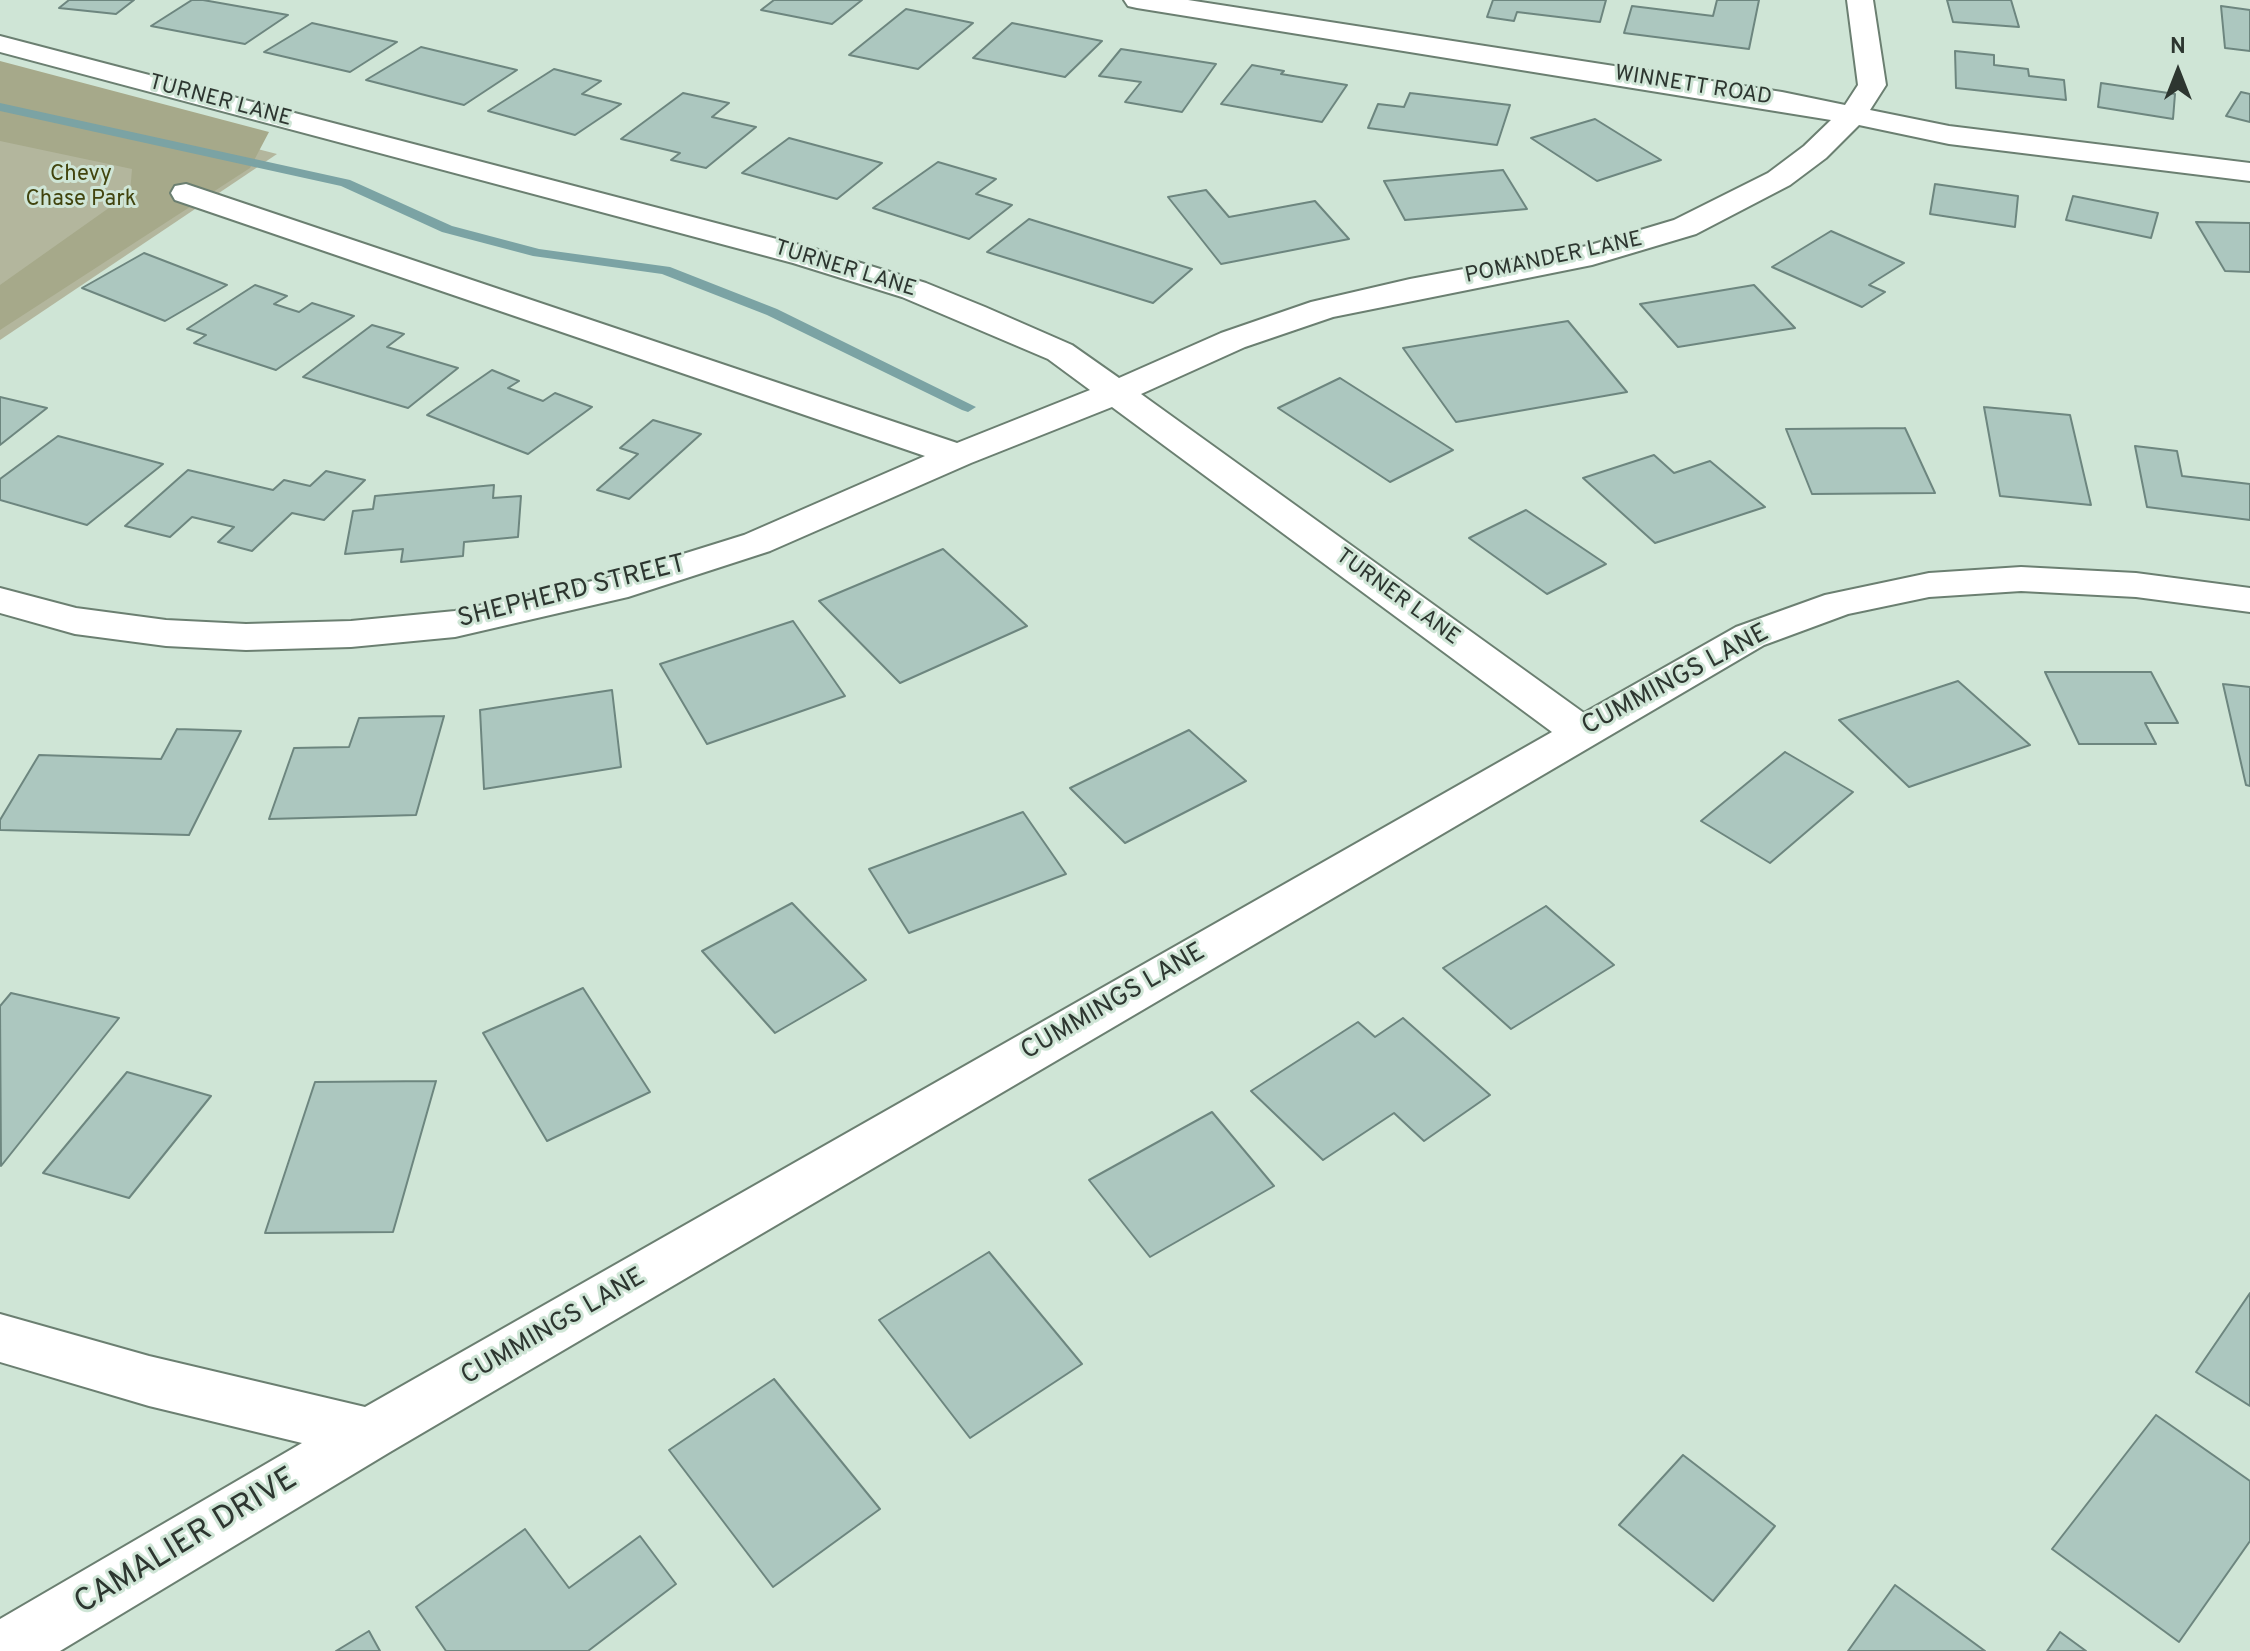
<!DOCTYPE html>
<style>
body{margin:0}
#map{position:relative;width:2250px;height:1651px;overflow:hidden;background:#cfe5d6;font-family:Overpass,sans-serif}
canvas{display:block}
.north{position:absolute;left:2138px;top:32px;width:80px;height:80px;-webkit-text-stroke:6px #cfe5d6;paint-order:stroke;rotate:0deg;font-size:22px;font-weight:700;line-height:32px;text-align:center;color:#2d3630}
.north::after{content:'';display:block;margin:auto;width:28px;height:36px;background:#2d3630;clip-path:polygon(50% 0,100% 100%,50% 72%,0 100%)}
</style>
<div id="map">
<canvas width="2250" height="1651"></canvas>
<div class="north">N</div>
</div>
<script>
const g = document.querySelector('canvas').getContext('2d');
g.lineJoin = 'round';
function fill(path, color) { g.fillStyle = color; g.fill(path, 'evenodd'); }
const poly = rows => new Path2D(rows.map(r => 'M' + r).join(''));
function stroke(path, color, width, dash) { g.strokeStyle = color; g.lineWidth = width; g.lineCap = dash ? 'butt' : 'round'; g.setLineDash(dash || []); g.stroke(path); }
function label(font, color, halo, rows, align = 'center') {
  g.font = font + ' Overpass,sans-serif'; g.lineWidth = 6; g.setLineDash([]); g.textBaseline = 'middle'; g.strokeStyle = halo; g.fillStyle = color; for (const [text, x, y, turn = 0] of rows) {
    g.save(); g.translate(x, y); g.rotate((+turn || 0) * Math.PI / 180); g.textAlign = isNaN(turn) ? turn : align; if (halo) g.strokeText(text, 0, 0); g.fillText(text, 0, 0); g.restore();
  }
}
fill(poly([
 [0,83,277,154,0,340]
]), '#b3b69d');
fill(poly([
 [0,61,269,132,250,168,0,330,0,285,130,193,132,169,0,141]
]), '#a6a98a');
fill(poly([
 [0,103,350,180,452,226,539,249,670,267,777,309,976,407,968,412,962,410,767,315,662,274,533,256,442,232,341,186,0,111,0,103]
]), '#7ba3a4');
const building = poly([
 [69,0,134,0,116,14,59,8,69,0],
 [192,0,203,0,288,15,245,44,151,26,192,0],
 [774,0,862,0,832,24,761,10,774,0],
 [1493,0,1606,0,1600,22,1517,12,1514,21,1487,17,1493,0],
 [1717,0,1759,0,1749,49,1624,33,1632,6,1713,16,1717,0],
 [1947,0,2011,0,2019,27,1953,22,1947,0],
 [2221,6,2250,10,2250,51,2225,48,2221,6],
 [906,9,973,23,918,69,849,55,906,9],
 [312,23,397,42,350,72,264,52,312,23],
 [1012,23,1102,41,1065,77,973,58,1012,23],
 [421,47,517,70,464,105,366,80,421,47],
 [1121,49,1216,64,1182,112,1125,102,1141,82,1099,76,1121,49],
 [1955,51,1994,55,1994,65,2028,69,2029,76,2064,80,2066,100,1956,88,1955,51],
 [1252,65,1284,71,1281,74,1347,85,1322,122,1221,104,1252,65],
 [554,69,601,81,582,94,621,104,575,135,488,111,554,69],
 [2101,83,2175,94,2173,119,2098,107,2101,83],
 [2241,92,2250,94,2250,122,2226,116,2241,92],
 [683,93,729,103,712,117,756,127,706,168,671,160,680,153,621,139,683,93],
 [1410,93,1510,105,1497,145,1368,128,1378,104,1404,107,1410,93],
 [1595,119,1661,160,1597,181,1531,138,1595,119],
 [789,138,882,163,837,199,742,173,789,138],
 [938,162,996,179,976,194,1012,205,969,239,873,208,938,162],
 [1503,170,1527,209,1405,220,1384,181,1503,170],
 [1935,184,2018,196,2015,227,1930,214,1935,184],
 [1206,190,1229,217,1315,201,1349,239,1221,264,1168,197,1206,190],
 [2073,196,2158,213,2151,238,2066,220,2073,196],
 [1029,219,1192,269,1153,303,987,252,1029,219],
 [2196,222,2250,223,2250,272,2225,271,2196,222],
 [1831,231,1904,263,1869,285,1885,292,1862,307,1772,267,1831,231],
 [144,253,227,285,165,321,82,288,144,253],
 [255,285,287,296,274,304,299,312,312,303,354,316,276,370,194,343,206,335,187,329,255,285],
 [1754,285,1795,328,1678,347,1640,304,1754,285],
 [1568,321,1627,392,1456,422,1403,348,1568,321],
 [372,325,404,334,387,347,458,368,408,408,303,377,372,325],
 [492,370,519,381,508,388,543,401,555,393,592,407,528,454,427,415,492,370],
 [1340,378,1453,450,1390,482,1278,408,1340,378],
 [0,397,47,408,0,445,0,397],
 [1984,407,2070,415,2091,505,2000,496,1984,407],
 [653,420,701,434,629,499,597,490,638,454,620,448,653,420],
 [1905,428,1935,493,1812,494,1786,429,1905,428],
 [58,436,163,464,87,525,0,500,0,479,58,436],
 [2135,446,2177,451,2182,476,2250,484,2250,520,2147,507,2135,446],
 [1654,455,1674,473,1710,461,1765,507,1655,543,1583,478,1654,455],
 [188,470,273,490,284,480,310,486,326,471,365,480,324,520,292,513,252,551,218,542,234,527,192,517,170,537,125,526,188,470],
 [494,485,493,498,521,496,518,537,464,542,463,556,401,562,403,549,345,554,353,511,373,509,375,496,494,485],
 [1526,510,1606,564,1547,594,1469,538,1526,510],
 [943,549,1027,626,900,683,819,601,943,549],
 [793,621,845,696,707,744,660,664,793,621],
 [2045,672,2151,672,2178,723,2145,723,2156,744,2079,744,2045,672],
 [1958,681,2030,745,1909,787,1839,720,1958,681],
 [2223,684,2250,687,2250,786,2246,785,2223,684],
 [612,690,621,767,484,789,480,710,612,690],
 [444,716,416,815,269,819,294,748,349,747,359,718,444,716],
 [177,729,241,731,189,835,0,830,0,820,39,755,161,759,177,729],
 [1189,730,1246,781,1125,843,1070,788,1189,730],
 [1785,752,1853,792,1770,863,1701,821,1785,752],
 [1023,812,1066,874,909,933,869,869,1023,812],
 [792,903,866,980,775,1033,702,951,792,903],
 [1546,906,1614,965,1511,1029,1443,968,1546,906],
 [583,988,650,1092,547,1141,483,1033,583,988],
 [11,993,119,1018,1,1166,0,1006,11,993],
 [1403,1018,1490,1095,1424,1141,1394,1113,1323,1160,1251,1091,1358,1022,1375,1037,1403,1018],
 [127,1072,211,1096,129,1198,43,1173,127,1072],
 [436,1081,393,1232,265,1233,315,1082,436,1081],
 [1212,1112,1274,1186,1150,1257,1089,1180,1212,1112],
 [989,1252,1082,1364,970,1438,879,1320,989,1252],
 [2250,1293,2250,1406,2196,1372,2250,1293],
 [774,1379,880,1509,773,1587,669,1450,774,1379],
 [2156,1415,2250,1481,2250,1541,2179,1642,2052,1549,2156,1415],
 [1683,1455,1775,1526,1713,1601,1619,1525,1683,1455],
 [525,1529,569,1588,640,1536,676,1584,588,1651,446,1651,416,1607,525,1529],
 [1895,1585,1985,1651,1848,1651,1895,1585],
 [369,1631,380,1651,336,1651,369,1631],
 [2060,1632,2086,1651,2047,1651,2060,1632]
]);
fill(building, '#acc7bf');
stroke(building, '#6d867f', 2);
const minor = poly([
 [1124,0,1188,0,1782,92,1845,105,1858,85,1847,0,1873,0,1886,85,1870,110,1949,126,2250,163,2250,181,1949,144,1859,125,1826,158,1790,185,1696,234,1592,265,1333,317,1245,347,1141,394,1584,713,1736,627,1825,595,1929,573,2021,567,2136,573,2250,588,2250,612,2136,597,2021,591,1929,597,1848,614,1764,645,390,1452,60,1651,0,1651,0,1619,302,1443,149,1406,0,1362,0,1314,149,1356,365,1407,1552,732,1112,407,971,463,770,551,628,597,455,637,351,647,246,650,166,646,75,634,0,613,0,588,76,608,166,620,246,624,351,621,455,611,606,578,744,535,925,456,175,200,171,193,175,186,186,184,957,443,1090,390,1048,359,902,297,793,263,0,52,0,36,815,249,926,283,985,307,1072,345,1119,378,1221,333,1311,302,1410,279,1587,246,1674,220,1768,173,1804,146,1831,120,1137,8,1128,6,1124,0]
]);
stroke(minor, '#6b7f71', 4);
fill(minor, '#fff');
label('22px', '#2d3630', '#cfe5d6', [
 ["WINNETT ROAD",1693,87,9],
 ["TURNER LANE",220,102,15],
 ["POMANDER LANE",1554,259,-12],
 ["TURNER LANE",845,270,17],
 ["TURNER LANE",1397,598,36]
]);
label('22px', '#41440e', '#cfe5d6', [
 ["Chevy",81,176],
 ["Chase Park",81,201]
]);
label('26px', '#2d3630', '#cfe5d6', [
 ["SHEPHERD STREET",572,593,-14],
 ["CUMMINGS LANE",1676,681,-28],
 ["CUMMINGS LANE",1114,1003,-30],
 ["CUMMINGS LANE",554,1328,-30]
]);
label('32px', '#2d3630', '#cfe5d6', [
 ["CAMALIER DRIVE",187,1543,-31]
]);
</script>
